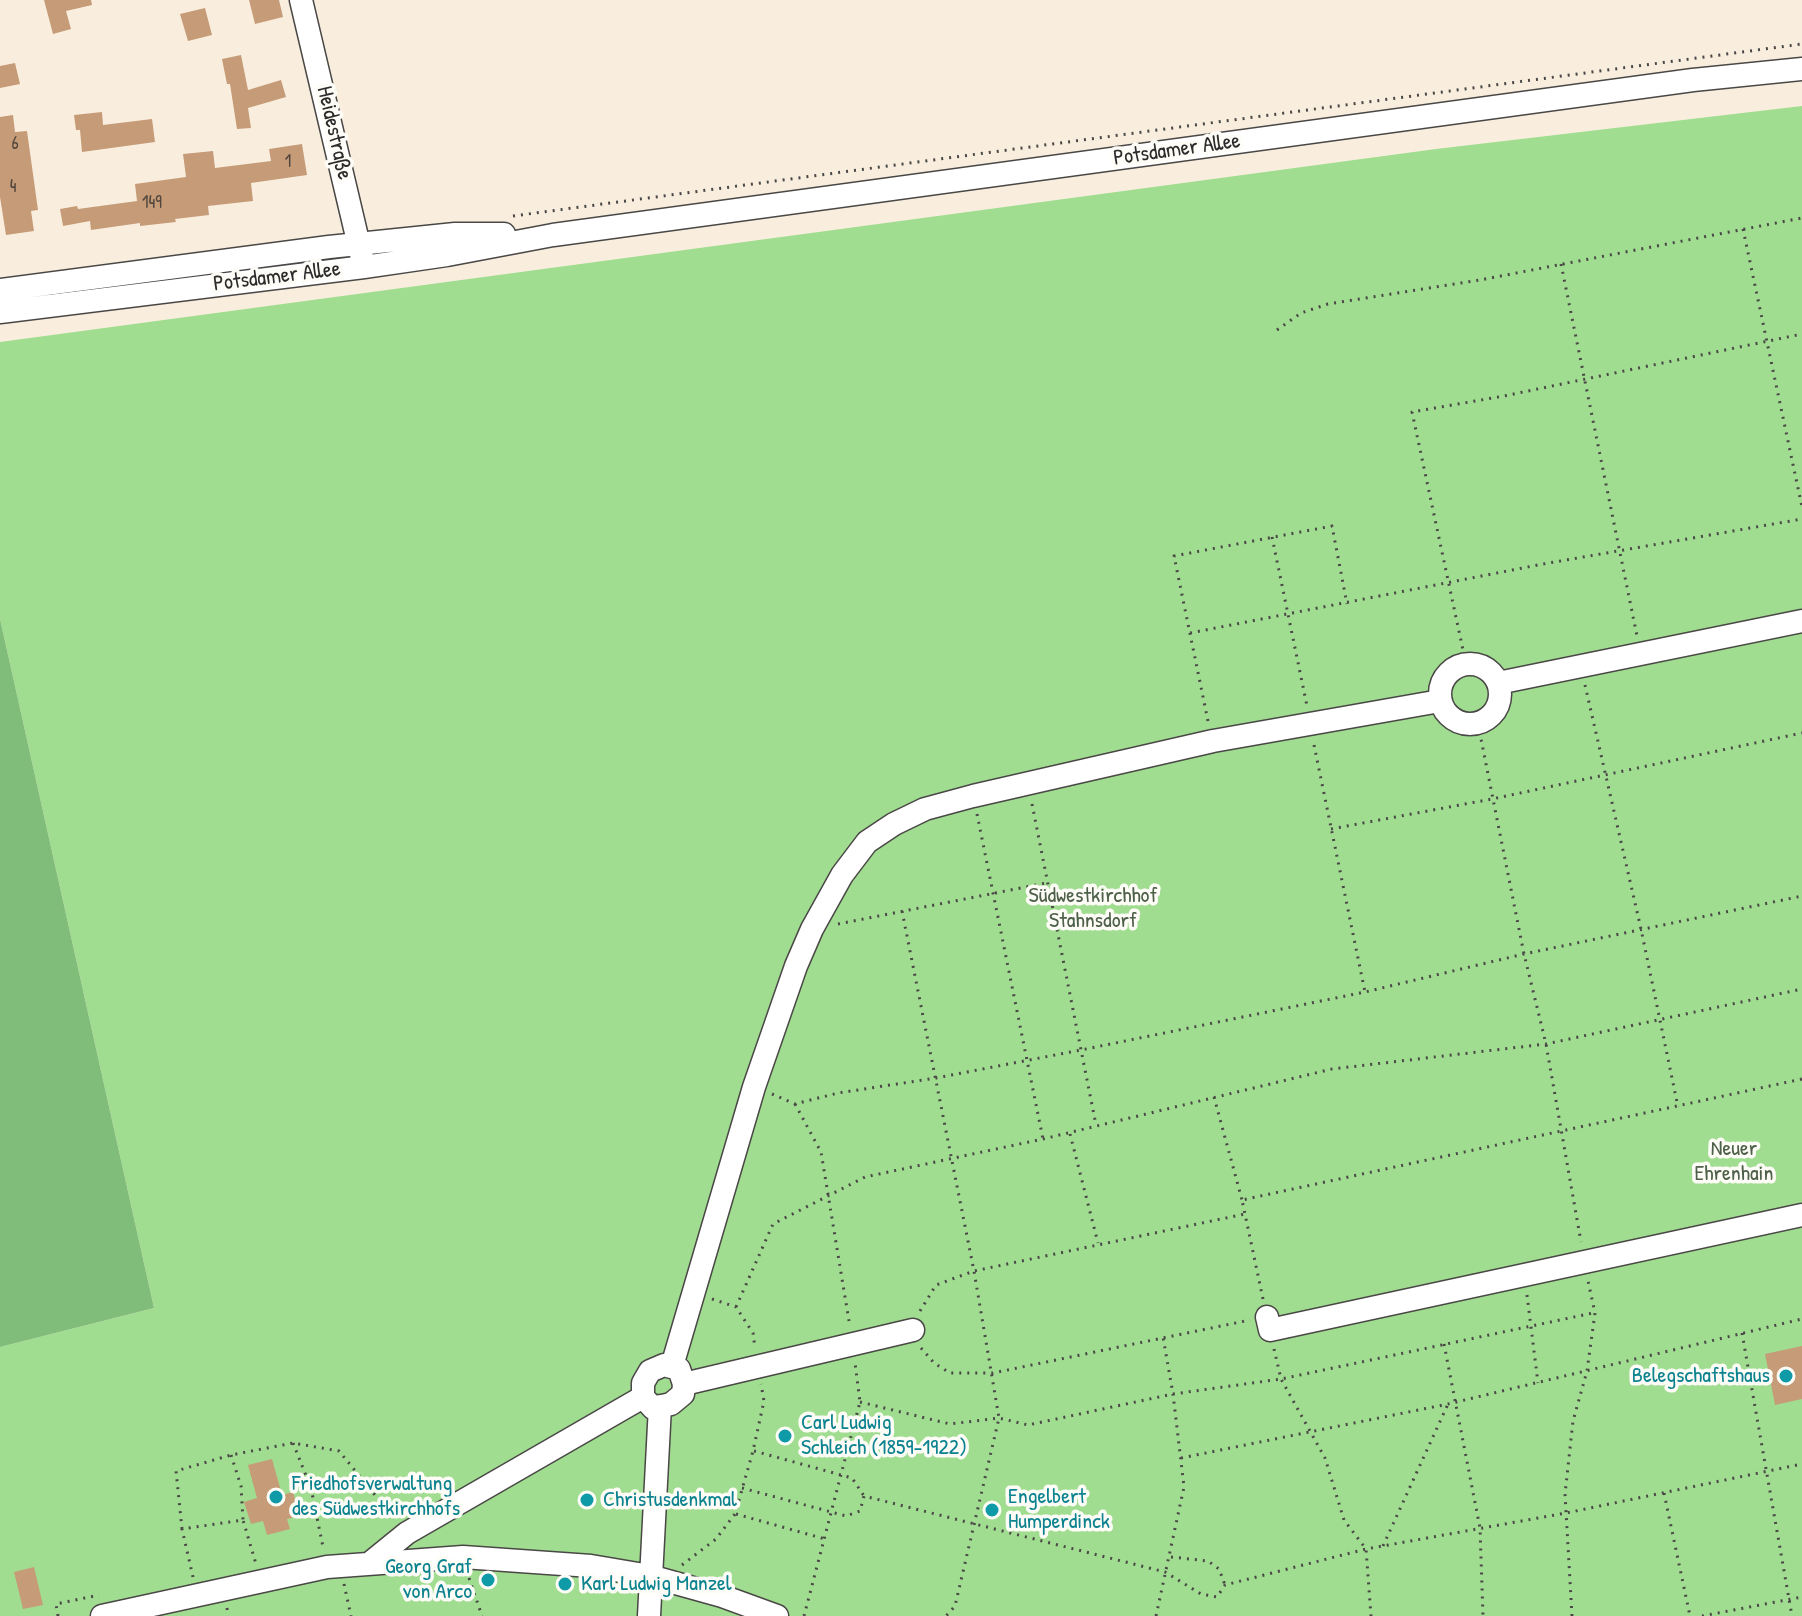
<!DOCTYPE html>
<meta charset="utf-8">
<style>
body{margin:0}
canvas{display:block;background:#f9eede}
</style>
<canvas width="1802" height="1616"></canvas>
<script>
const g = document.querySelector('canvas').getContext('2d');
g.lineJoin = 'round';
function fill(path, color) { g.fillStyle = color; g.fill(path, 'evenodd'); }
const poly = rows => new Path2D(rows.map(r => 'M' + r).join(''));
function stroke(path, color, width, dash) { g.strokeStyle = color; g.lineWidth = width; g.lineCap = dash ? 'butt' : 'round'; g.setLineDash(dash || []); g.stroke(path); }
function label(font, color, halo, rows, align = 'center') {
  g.font = font + ' "Patrick Hand",sans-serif'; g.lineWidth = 7; g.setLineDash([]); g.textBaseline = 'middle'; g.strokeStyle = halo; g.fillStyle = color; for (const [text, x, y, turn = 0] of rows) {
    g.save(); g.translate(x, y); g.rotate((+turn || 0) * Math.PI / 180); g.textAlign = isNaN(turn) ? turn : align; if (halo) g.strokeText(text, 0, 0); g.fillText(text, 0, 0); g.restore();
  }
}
fill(poly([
 [1802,106,1802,1616,0,1616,0,1347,154,1308,0,619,0,342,1436,149]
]), '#a1dd90');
fill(poly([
 [0,619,154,1308,0,1347]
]), '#80bc7a');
fill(poly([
 [44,0,91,0,92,5,66,11,71,29,53,34],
 [249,0,279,0,283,17,255,24],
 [205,8,212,35,188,41,180,14],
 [241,55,248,90,281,80,286,97,248,108,251,128,237,129,230,84,227,84,222,59],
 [15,63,20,84,0,88,0,66],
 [102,112,103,125,152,119,155,142,82,152,80,130,76,130,74,115],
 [13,115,15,132,27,131,38,210,31,211,34,231,6,235,0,197,0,117],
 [302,144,307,175,251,183,253,201,208,206,209,215,175,219,176,222,140,226,140,223,91,230,90,221,63,226,60,209,77,206,78,209,137,201,135,184,186,177,183,154,213,151,215,168,271,161,269,149],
 [1802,1346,1802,1399,1775,1405,1765,1354],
 [272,1459,282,1495,293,1492,300,1516,287,1519,290,1529,267,1535,263,1521,251,1524,244,1502,257,1498,248,1465],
 [34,1567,43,1605,23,1609,14,1572]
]), '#c69b77');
const minor = poly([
 [301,0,362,258],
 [0,290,329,247,455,234,504,234],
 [0,312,364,267,447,255,553,235,1693,80,1802,69],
 '1440 694a30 30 0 1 1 60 0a30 30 0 1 1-60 0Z',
 [1498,683,1802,621],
 [1267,1317,1270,1330,1802,1215],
 [664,1365,679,1369,684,1384,683,1394,671,1404,653,1408,643,1397,643,1383,650,1371,664,1365],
 [672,1366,754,1087,796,966,812,929,842,875,867,842,894,824,925,809,973,796,1213,741,1440,701],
 [684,1384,913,1330],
 [370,1563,407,1533,643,1397],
 [102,1616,327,1567,463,1557,591,1566,650,1576,722,1596,777,1616],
 [649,1616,660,1406]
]);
stroke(minor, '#4a4846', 25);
stroke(poly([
 [513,216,1802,44],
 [1743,229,1802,507],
 [1561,264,1637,636],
 [1277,330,1301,313,1328,304,1480,280,1802,218],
 [1272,537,1307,706],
 [1190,633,1543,564,1802,519],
 [1466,664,1412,412,1504,396,1802,334],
 [1585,685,1641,929,1678,1107],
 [1208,721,1174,556,1332,526,1347,604],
 [1478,724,1524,954,1546,1044,1581,1242],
 [1314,745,1365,992],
 [1032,804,1096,1125],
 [977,814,1043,1139],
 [1331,829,1492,799,1802,733],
 [902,911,974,1271,999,1418,955,1606,946,1616],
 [838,924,1046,883],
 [772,1094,795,1104,838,1093,936,1078,1081,1050,1365,992,1524,954,1802,896],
 [1214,1097,1242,1200],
 [795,1104,821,1152,850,1327],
 [1070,1134,1098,1243],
 [1527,1295,1538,1383],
 [712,1299,736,1307,753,1333,755,1348],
 [1263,1299,1242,1200,1802,1079],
 [736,1307,773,1224,865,1177,1043,1139,1332,1069,1546,1044,1802,989],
 [920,1311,936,1285,974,1271,1245,1214],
 [1742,1333,1792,1616],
 [1444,1344,1480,1528,1483,1616],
 [921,1348,934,1363,950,1373,993,1373,1250,1320],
 [1274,1349,1281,1379,1325,1458,1344,1520,1366,1549,1371,1616],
 [860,1402,950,1424,999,1418,1028,1425,1173,1394,1281,1379,1593,1313],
 [293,1443,311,1488,323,1547],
 [754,1451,852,1478,864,1496],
 [231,1455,241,1486,243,1520],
 [1181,1458,1448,1404,1802,1319],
 [742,1488,846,1516,860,1511,864,1496,1165,1572,1201,1594,1217,1597,1225,1585,1366,1549,1566,1513,1802,1464],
 [1664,1493,1690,1616],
 [736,1514,825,1539],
 [182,1529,176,1471,231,1455,293,1443,339,1451,394,1518],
 [1383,1546,1448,1404],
 [1171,1557,1208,1561,1219,1569,1225,1585],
 [682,1565,716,1539,735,1514,753,1451,764,1401,761,1384],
 [193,1577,182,1529,243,1520,256,1564],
 [469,1578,482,1616],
 [344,1584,351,1616],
 [227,1608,228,1616],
 [58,1616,56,1604,99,1595],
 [804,1616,860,1402,855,1363],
 [1156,1616,1184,1487,1173,1394,1163,1337],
 [1572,1616,1565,1494,1573,1421,1587,1371,1595,1313,1588,1281],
 [1702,1616,1802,1597]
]), '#4a4846', 3, [2, 6]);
stroke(minor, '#fff', 22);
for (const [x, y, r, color] of [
 [1786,1376,8,"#0f9aa8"],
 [785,1436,8,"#0f9aa8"],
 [276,1497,8,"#0f9aa8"],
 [587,1500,8,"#0f9aa8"],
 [992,1510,8,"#0f9aa8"],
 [488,1580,8,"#0f9aa8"],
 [565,1584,8,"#0f9aa8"]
]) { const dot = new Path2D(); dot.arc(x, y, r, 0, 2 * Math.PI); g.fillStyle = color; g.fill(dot); stroke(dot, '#fdfcf7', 3); }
label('18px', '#52473e', null, [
 ["6",15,144],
 ["1",288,162],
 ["4",13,187],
 ["149",152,203]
]);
label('22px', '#2b2b2b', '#fdfcf7', [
 ["Heidestraße",334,133,77],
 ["Potsdamer Allee",1177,150,-8],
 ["Potsdamer Allee",277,277,-7]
]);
label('22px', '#4e6049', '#fdfcf7', [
 ["Südwestkirchhof",1093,896],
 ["Stahnsdorf",1093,921],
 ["Neuer",1734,1149],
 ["Ehrenhain",1734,1174]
]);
label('22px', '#0d838f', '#fdfcf7', [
 ["Belegschaftshaus",1770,1376,"right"],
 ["Carl Ludwig",801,1423],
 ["Schleich (1859-1922)",801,1448],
 ["Friedhofsverwaltung",292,1484],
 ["des Südwestkirchhofs",292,1509],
 ["Engelbert",1008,1497],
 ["Humperdinck",1008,1522],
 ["Christusdenkmal",603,1500],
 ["Georg Graf",472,1567,"right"],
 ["von Arco",472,1592,"right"],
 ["Karl Ludwig Manzel",581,1584]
], 'left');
</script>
